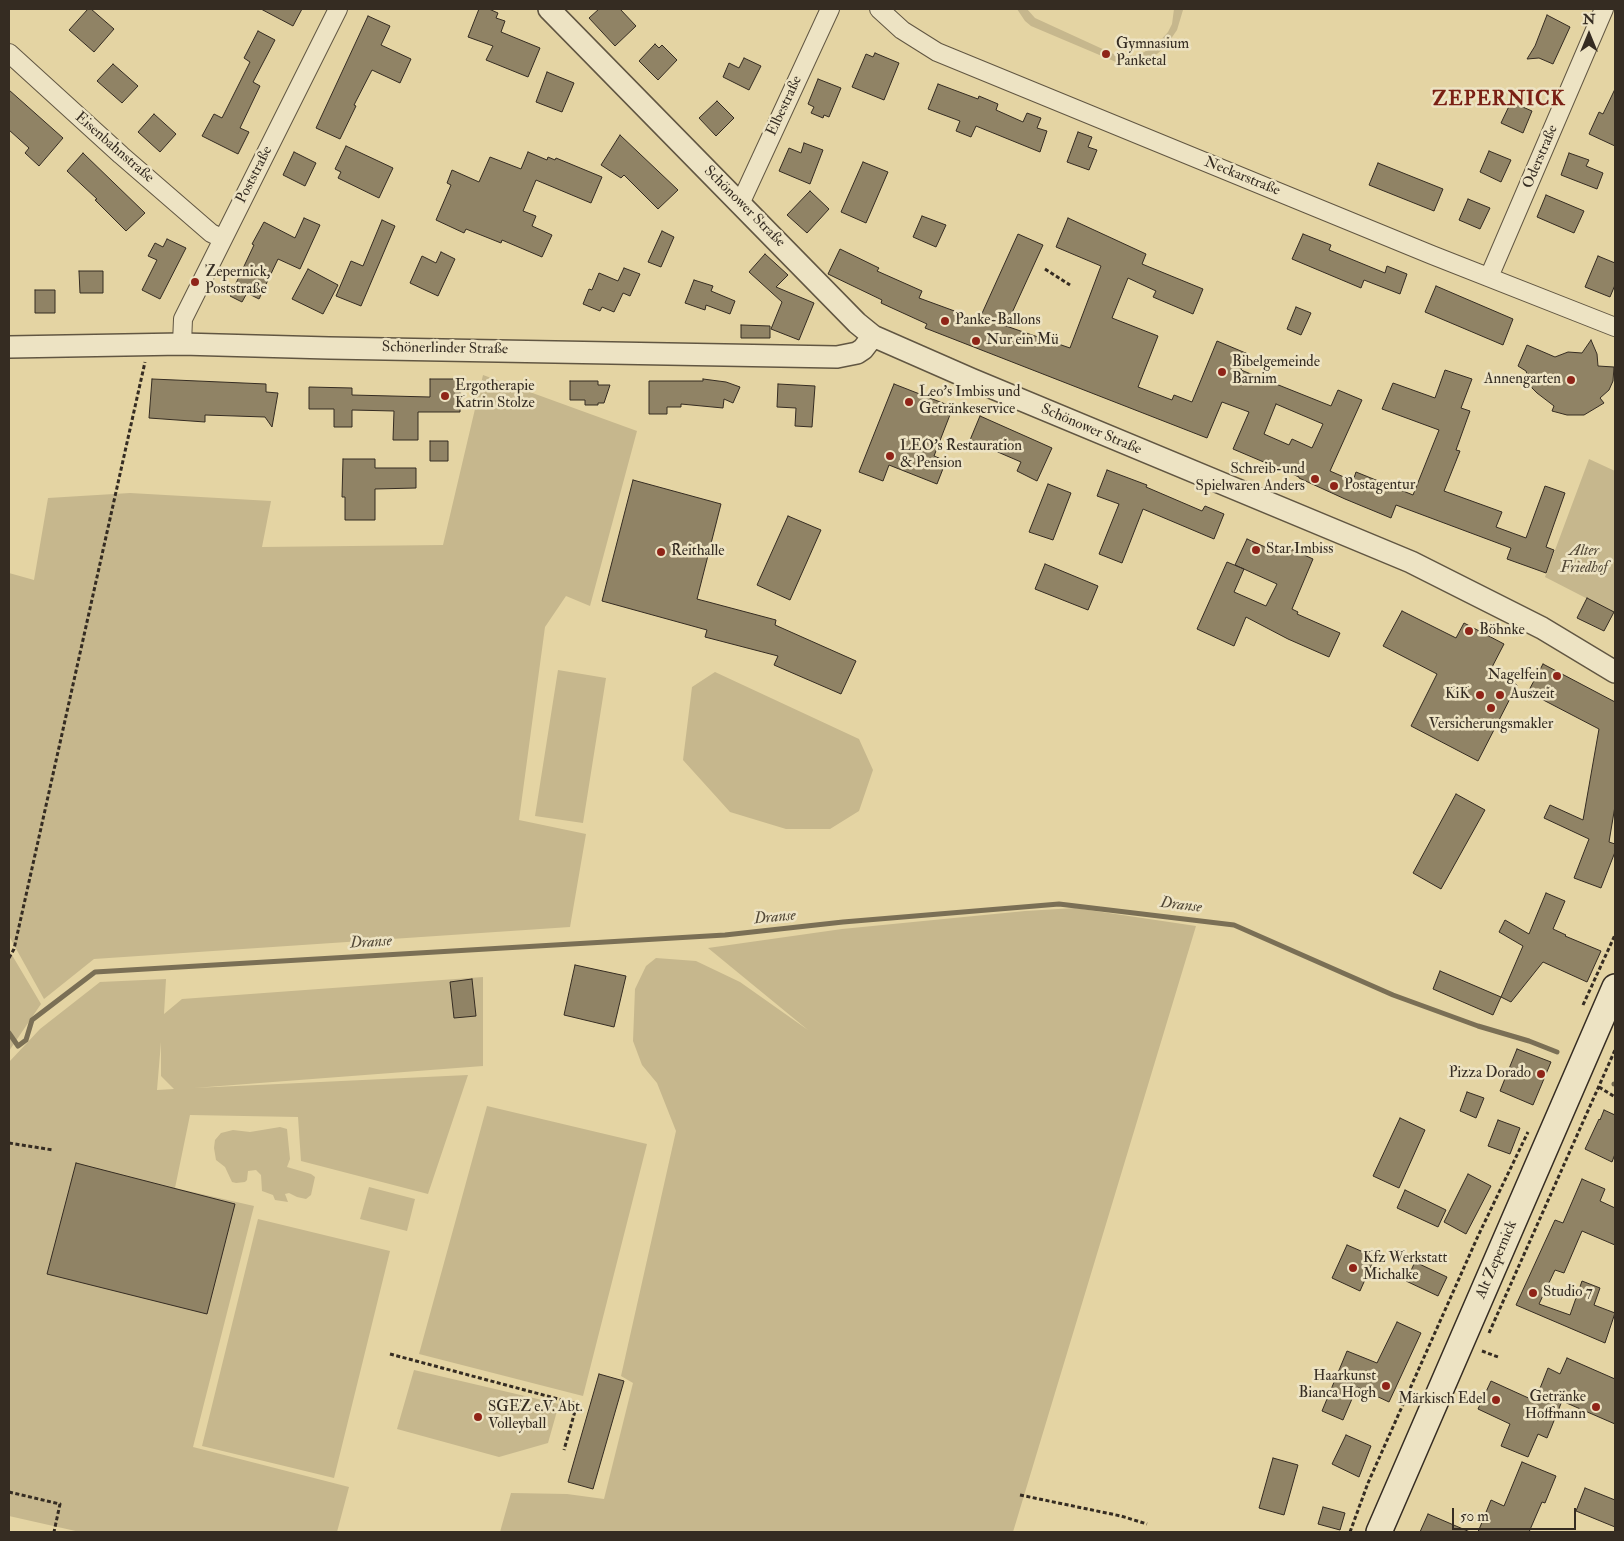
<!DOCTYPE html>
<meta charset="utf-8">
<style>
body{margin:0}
#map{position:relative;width:1624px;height:1541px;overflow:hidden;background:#e4d4a3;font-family:"IM FELL Double Pica",serif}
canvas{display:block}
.frame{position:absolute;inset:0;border:10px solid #352c22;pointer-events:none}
.north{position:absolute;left:1564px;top:10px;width:50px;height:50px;-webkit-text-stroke:4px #ede3c3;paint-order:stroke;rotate:0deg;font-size:14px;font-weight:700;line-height:20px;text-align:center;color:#352c22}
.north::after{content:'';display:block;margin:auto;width:18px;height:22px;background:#352c22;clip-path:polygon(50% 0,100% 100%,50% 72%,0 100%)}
.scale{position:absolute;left:1452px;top:1508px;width:124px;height:22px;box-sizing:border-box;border:2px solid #352c22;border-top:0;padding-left:6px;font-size:15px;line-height:18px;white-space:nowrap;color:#352c22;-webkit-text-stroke:4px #ede3c3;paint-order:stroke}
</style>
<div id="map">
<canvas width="1624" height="1541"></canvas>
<div class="frame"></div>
<div class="north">N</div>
<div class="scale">50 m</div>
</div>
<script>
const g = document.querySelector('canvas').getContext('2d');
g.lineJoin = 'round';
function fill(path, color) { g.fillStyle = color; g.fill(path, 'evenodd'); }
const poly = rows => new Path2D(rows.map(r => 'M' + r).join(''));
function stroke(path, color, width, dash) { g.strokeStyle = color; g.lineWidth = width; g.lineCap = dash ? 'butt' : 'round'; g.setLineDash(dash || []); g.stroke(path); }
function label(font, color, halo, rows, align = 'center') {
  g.font = font + ' "IM FELL Double Pica",serif'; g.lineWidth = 5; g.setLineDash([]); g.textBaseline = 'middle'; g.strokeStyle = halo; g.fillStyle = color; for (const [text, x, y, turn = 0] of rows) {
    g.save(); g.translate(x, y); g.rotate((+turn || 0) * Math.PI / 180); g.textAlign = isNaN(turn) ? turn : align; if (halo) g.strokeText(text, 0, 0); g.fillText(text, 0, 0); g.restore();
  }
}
fill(poly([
 [1017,9,1027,9,1035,18,1120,57,1141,54,1157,44,1168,32,1172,24,1174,9,1182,9,1183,10,1177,30,1166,46,1157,54,1132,64,1116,62,1031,26,1025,21],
 [483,375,637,431,590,606,566,596,545,627,519,820,586,834,570,927,94,959,44,999,9,936,9,573,34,580,48,498,130,493,271,501,262,547,443,545],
 [1589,459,1615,471,1615,613,1545,577],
 [558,670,606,678,583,823,535,816],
 [715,672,859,739,873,770,859,811,830,829,786,829,730,812,683,760,692,687],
 [1075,908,1196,926,1013,1532,500,1532,511,1493,567,1494,604,1499,633,1383,621,1376,676,1131,657,1083,642,1065,633,1041,635,989,646,966,656,958,696,961,740,982,808,1030,708,948,842,929,1025,911],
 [9,950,41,1004,9,1051],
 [483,977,483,1066,194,1088,468,1075,428,1194,301,1161,298,1117,190,1115,175,1188,254,1206,193,1447,349,1487,337,1532,80,1532,9,1516,9,1062,40,1029,100,982,166,979,164,1014,182,999],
 [161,1042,161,1076,174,1089,157,1090],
 [487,1106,647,1144,583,1396,419,1354],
 [280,1127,287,1129,290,1159,287,1167,311,1174,315,1177,311,1195,306,1199,297,1197,289,1193,285,1194,288,1202,275,1200,273,1195,262,1191,261,1175,256,1170,248,1171,247,1180,245,1182,236,1183,232,1182,225,1167,216,1160,214,1148,215,1140,221,1133,233,1130,250,1132],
 [369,1187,415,1199,407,1231,360,1219],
 [258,1219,390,1251,334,1478,202,1446],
 [414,1370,559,1404,548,1443,499,1457,397,1429]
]), '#c6b78d');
stroke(poly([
 [9,1033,18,1046,26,1040,32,1020,95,972,725,935,843,922,1059,904,1234,925,1393,995,1478,1026,1529,1041,1557,1052],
 [1614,1084,1615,1084]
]), '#7a6f55', 5);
const building = poly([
 [88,9,91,9,114,29,94,52,69,30,88,9],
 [261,9,302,9,293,26,261,9],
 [479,9,489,9,498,13,496,18,505,21,501,32,540,48,528,77,486,60,493,46,468,37,479,9],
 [599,9,620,9,636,26,615,46,589,18,599,9],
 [1547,15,1570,27,1553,64,1539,58,1527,59,1535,46,1547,15],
 [368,16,390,26,381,45,411,59,400,83,372,70,354,105,356,106,340,139,316,128,368,16],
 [258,31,275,40,253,82,260,86,240,128,249,132,238,154,202,136,214,114,222,118,250,62,244,58,258,31],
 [655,44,659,48,662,45,677,60,658,80,639,61,655,44],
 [875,53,899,63,884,100,852,87,866,54,873,57,875,53],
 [744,58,761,66,749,90,723,77,729,63,739,68,744,58],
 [113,64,138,86,122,103,97,81,113,64],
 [547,72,574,83,562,112,536,102,547,72],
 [818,79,841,88,829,117,824,115,823,118,811,113,814,107,808,104,818,79],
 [938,84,978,99,979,96,998,104,996,110,1023,122,1027,113,1041,118,1037,128,1047,131,1040,152,976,126,971,137,956,131,960,121,928,109,938,84],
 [1615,89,1615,146,1589,134,1599,112,1603,114,1615,89],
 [9,90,63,138,39,166,25,153,29,148,9,130,9,90],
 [717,101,734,118,716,136,699,118,717,101],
 [1511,102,1532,111,1523,133,1501,123,1511,102],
 [154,114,176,134,160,152,138,132,154,114],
 [1078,132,1092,137,1088,147,1097,150,1089,170,1067,162,1078,132],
 [620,135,678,190,658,209,624,175,621,178,601,165,620,135],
 [804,143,823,150,810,184,779,171,789,148,801,153,804,143],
 [346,146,393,168,379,198,338,178,341,172,335,169,346,146],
 [1489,151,1511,160,1501,182,1480,172,1489,151],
 [294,152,316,163,305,186,283,175,294,152],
 [528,152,547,160,548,157,555,160,556,158,602,177,591,203,536,180,523,211,536,216,532,226,552,235,542,257,502,240,501,243,466,229,464,233,436,220,451,185,447,183,452,170,479,182,490,157,521,169,528,152],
 [83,153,145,213,126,231,95,200,97,199,67,171,83,153],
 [1569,153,1589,160,1586,166,1603,173,1597,189,1561,175,1569,153],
 [863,162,888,172,866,223,841,212,863,162],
 [1378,163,1443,189,1434,211,1369,185,1378,163],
 [810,191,829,209,807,233,787,215,810,191],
 [1546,195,1584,211,1574,233,1537,217,1546,195],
 [1468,199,1490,208,1480,229,1459,220,1468,199],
 [922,216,946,225,936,247,913,237,922,216],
 [304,218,320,225,300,269,278,259,259,299,247,293,242,302,230,296,254,245,252,244,264,222,295,238,304,218],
 [1068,218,1146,254,1142,264,1203,289,1193,314,1153,297,1156,291,1128,278,1112,318,1158,336,1138,387,1172,400,1174,395,1192,402,1217,341,1248,354,1241,370,1331,406,1338,390,1362,400,1330,471,1353,481,1356,472,1413,495,1439,430,1382,409,1393,383,1435,398,1445,370,1472,379,1461,408,1470,411,1456,450,1460,451,1444,491,1502,512,1496,527,1526,538,1545,486,1565,493,1546,547,1554,550,1546,573,1507,559,1511,548,1396,505,1391,518,1345,499,1299,478,1299,477,1233,449,1249,412,1222,402,1207,438,925,328,927,324,881,303,882,300,828,274,840,249,879,268,877,271,922,291,919,298,979,320,1018,234,1043,245,1006,326,1070,348,1101,266,1056,247,1068,218],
 [1276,404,1323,424,1312,448,1292,439,1289,445,1264,434,1276,404],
 [382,220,395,226,361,306,336,296,351,261,363,266,382,220],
 [662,231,674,237,661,267,648,262,662,231],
 [1303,234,1331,245,1329,250,1385,273,1387,266,1407,274,1400,294,1364,280,1361,288,1292,259,1303,234],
 [167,239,186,248,160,299,142,290,157,260,148,256,155,243,163,247,167,239],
 [441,252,455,259,438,296,410,283,422,256,436,263,441,252],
 [765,254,788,275,776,287,814,303,799,340,771,329,782,302,749,272,765,254],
 [1598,256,1615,263,1615,285,1610,297,1585,287,1598,256],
 [624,268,640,274,630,296,623,293,614,312,602,307,600,311,583,304,589,289,592,290,599,273,618,281,624,268],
 [308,269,338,285,323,314,292,299,308,269],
 [79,271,103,271,103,293,80,293,79,271],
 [694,280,713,286,711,291,735,301,730,314,706,305,705,310,685,303,694,280],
 [1436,286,1513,319,1503,345,1425,312,1436,286],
 [35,290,55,290,55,313,35,313,35,290],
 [1296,307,1311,313,1301,335,1287,329,1296,307],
 [741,325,770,326,770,338,741,338,741,325],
 [1591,340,1597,354,1598,366,1614,367,1613,381,1609,390,1600,398,1604,403,1584,415,1567,415,1552,411,1554,406,1537,393,1532,388,1526,371,1518,366,1527,345,1555,357,1568,352,1582,353,1591,340],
 [152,379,266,384,266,392,278,393,272,427,265,417,205,415,205,422,149,418,152,379],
 [430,379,460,379,460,412,418,412,418,440,393,440,394,411,352,410,352,427,334,427,334,409,309,409,309,387,352,388,352,395,430,397,430,379],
 [703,379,726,382,740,387,733,403,724,399,723,408,681,404,681,407,667,407,667,414,649,414,649,381,703,381,703,379],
 [570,381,598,381,598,385,610,385,604,403,598,403,598,405,585,405,585,400,570,400,570,381],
 [778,384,815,386,812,427,795,426,796,408,777,407,778,384],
 [894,384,953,407,934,456,946,461,937,484,889,465,883,481,859,472,894,384],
 [980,416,1052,448,1037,481,1017,471,1021,462,970,440,980,416],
 [430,441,448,441,448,461,430,461,430,441],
 [343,459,375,459,375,468,416,468,416,488,375,489,375,520,345,520,345,497,342,497,343,459],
 [1107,470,1147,485,1146,487,1202,511,1205,506,1224,514,1214,539,1143,509,1122,563,1099,554,1119,504,1097,496,1107,470],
 [633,480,721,504,697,599,776,620,775,625,856,661,841,694,774,665,778,656,705,637,707,630,602,601,633,480],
 [1048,484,1071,493,1053,540,1029,532,1048,484],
 [788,516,821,530,790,600,757,585,788,516],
 [1247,539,1281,554,1284,546,1313,559,1292,609,1298,612,1297,614,1340,633,1329,657,1288,639,1246,617,1234,646,1197,629,1227,562,1244,569,1234,592,1266,606,1277,584,1235,565,1247,539],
 [1045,564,1098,586,1088,610,1035,589,1045,564],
 [1587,598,1614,612,1604,631,1577,618,1587,598],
 [1402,611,1456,638,1464,623,1504,644,1490,671,1517,685,1478,761,1411,726,1437,674,1383,646,1402,611],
 [1543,664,1615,702,1615,806,1609,842,1615,844,1615,852,1601,888,1574,878,1589,839,1544,818,1550,805,1583,820,1599,729,1528,692,1543,664],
 [1456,794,1485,810,1441,889,1413,873,1456,794],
 [1546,893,1565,901,1553,929,1566,935,1565,936,1601,951,1587,982,1543,962,1511,1002,1501,997,1523,946,1499,932,1505,920,1529,934,1546,893],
 [575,965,626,976,614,1027,564,1015,575,965],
 [1440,971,1501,997,1493,1015,1433,989,1440,971],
 [472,979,476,1016,454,1018,450,982,472,979],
 [1517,1049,1551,1062,1533,1105,1500,1091,1517,1049],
 [1467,1092,1484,1098,1476,1118,1460,1111,1467,1092],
 [1604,1110,1615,1115,1615,1154,1612,1162,1585,1149,1599,1119,1600,1120,1604,1110],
 [1400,1118,1425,1130,1399,1188,1373,1176,1400,1118],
 [1498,1120,1520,1128,1510,1154,1488,1146,1498,1120],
 [76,1163,235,1204,207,1314,47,1274,76,1163],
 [1468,1174,1491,1186,1466,1234,1444,1222,1468,1174],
 [1582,1179,1605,1189,1600,1201,1615,1208,1615,1245,1582,1231,1564,1273,1555,1270,1539,1304,1570,1315,1582,1281,1600,1288,1594,1305,1615,1313,1605,1343,1516,1305,1555,1220,1563,1223,1582,1179],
 [1405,1190,1446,1210,1438,1227,1397,1208,1405,1190],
 [1347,1245,1375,1257,1360,1291,1332,1278,1347,1245],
 [1415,1262,1447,1277,1438,1296,1406,1281,1415,1262],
 [1397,1322,1421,1333,1389,1402,1357,1387,1343,1420,1322,1411,1347,1351,1377,1363,1397,1322],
 [1567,1358,1615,1379,1615,1424,1562,1401,1547,1438,1538,1434,1528,1457,1501,1446,1510,1424,1478,1409,1491,1381,1535,1401,1548,1368,1560,1374,1567,1358],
 [599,1374,624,1381,593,1489,568,1482,599,1374],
 [1346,1435,1371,1446,1359,1477,1332,1464,1346,1435],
 [1273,1458,1298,1465,1284,1515,1259,1508,1273,1458],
 [1522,1462,1556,1476,1545,1503,1542,1502,1529,1532,1478,1532,1491,1500,1504,1506,1522,1462],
 [1585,1488,1615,1500,1615,1527,1576,1511,1585,1488],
 [1323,1507,1345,1513,1340,1530,1318,1524,1323,1507],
 [1428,1514,1470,1532,1420,1532,1428,1514]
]);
fill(building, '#908365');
stroke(building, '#352c22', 1);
const minor = poly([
 [879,9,902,30,937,52,1432,255,1615,327],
 [9,53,121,155,211,233,223,239],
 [740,204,830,9],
 [1489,277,1604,9],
 [182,344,183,319,338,9]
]);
const tertiary = poly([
 [549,9,857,323,873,336,971,379,1411,562,1542,628,1615,672],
 [9,347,182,344,329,348,837,357,857,353,863,349,873,336]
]);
const secondary = poly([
 [1379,1532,1615,987]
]);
stroke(minor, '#615642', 20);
stroke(tertiary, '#615642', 24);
stroke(secondary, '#352c22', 28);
stroke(poly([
 [1045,269,1070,285],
 [9,958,14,949,145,362],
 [1583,1005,1615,935],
 [1599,1087,1615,1097],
 [9,1143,53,1150],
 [1489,1333,1615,1050],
 [1482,1351,1498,1357],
 [390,1354,577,1404,564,1450],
 [9,1492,60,1504,54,1532],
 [1020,1495,1121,1516,1147,1524],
 [1350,1532,1368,1483,1478,1236,1528,1132]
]), '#352c22', 3, [4, 2.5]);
stroke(minor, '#ede3c3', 18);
stroke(tertiary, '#ede3c3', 21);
stroke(secondary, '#ede3c3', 25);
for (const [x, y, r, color] of [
 [1106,54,5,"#8f2418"],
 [195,282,5,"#8f2418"],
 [945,321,5,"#8f2418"],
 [976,341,5,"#8f2418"],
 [1222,372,5,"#8f2418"],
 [1571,380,5,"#8f2418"],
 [445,396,5,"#8f2418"],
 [909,402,5,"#8f2418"],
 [890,456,5,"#8f2418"],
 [1315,479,5,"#8f2418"],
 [1334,486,5,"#8f2418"],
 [1256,550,5,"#8f2418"],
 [661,552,5,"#8f2418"],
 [1469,631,5,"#8f2418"],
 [1557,676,5,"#8f2418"],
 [1480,695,5,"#8f2418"],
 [1500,695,5,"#8f2418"],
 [1491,708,5,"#8f2418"],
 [1541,1074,5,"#8f2418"],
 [1353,1268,5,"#8f2418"],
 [1533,1293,5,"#8f2418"],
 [1386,1386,5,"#8f2418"],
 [1496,1400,5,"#8f2418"],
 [1596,1407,5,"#8f2418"],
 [478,1417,5,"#8f2418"]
]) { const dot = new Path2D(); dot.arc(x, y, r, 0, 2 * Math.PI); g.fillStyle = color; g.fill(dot); stroke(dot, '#ede3c3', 2); }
label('15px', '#352c22', '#ede3c3', [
 ["Gymnasium",1116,45],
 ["Panketal",1116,62],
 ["Zepernick,",205,273],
 ["Poststraße",205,290],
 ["Panke-Ballons",955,321],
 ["Nur ein Mü",986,341],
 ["Bibelgemeinde",1232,363],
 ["Barnim",1232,380],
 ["Annengarten",1561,380,"right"],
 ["Ergotherapie",455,387],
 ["Katrin Stolze",455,404],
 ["Leo's Imbiss und",919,393],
 ["Getränkeservice",919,410],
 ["LEO's Restauration",900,447],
 ["& Pension",900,464],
 ["Schreib-und",1305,470,"right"],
 ["Spielwaren Anders",1305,487,"right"],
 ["Postagentur",1344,486],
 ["Star Imbiss",1266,550],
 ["Reithalle",671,552],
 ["Böhnke",1479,631],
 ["Nagelfein",1547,676,"right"],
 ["KiK",1470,695,"right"],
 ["Auszeit",1510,695],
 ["Versicherungsmakler",1491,725,"center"],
 ["Pizza Dorado",1531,1074,"right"],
 ["Kfz Werkstatt",1363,1259],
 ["Michalke",1363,1276],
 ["Studio 7",1543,1293],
 ["Haarkunst",1376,1377,"right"],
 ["Bianca Hogh",1376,1394,"right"],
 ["Getränke",1586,1398,"right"],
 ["Hoffmann",1586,1415,"right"],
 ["Märkisch Edel",1486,1400,"right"],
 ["SGEZ e.V. Abt.",488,1408],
 ["Volleyball",488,1425]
], 'left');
label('15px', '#352c22', '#ede3c3', [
 ["Elbestraße",785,106,-65],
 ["Eisenbahnstraße",114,148,41],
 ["Oderstraße",1541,157,-67],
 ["Poststraße",255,175,-63],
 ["Neckarstraße",1242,177,22],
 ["Schönower Straße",744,207,45],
 ["Schönerlinder Straße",445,349,1],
 ["Schönower Straße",1091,430,23],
 ["Alt Zepernick",1497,1260,-67]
]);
label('italic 15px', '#524837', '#ede3c3', [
 ["Alter",1584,552],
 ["Friedhof",1584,569]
]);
label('italic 16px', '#524837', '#ede3c3', [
 ["Dranse",1181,906,7],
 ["Dranse",775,918,-5],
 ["Dranse",371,943,-3]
]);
g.letterSpacing = '1px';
label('bold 20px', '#7a1f14', '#ede3c3', [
 ["ZEPERNICK",1499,101]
]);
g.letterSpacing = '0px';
</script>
